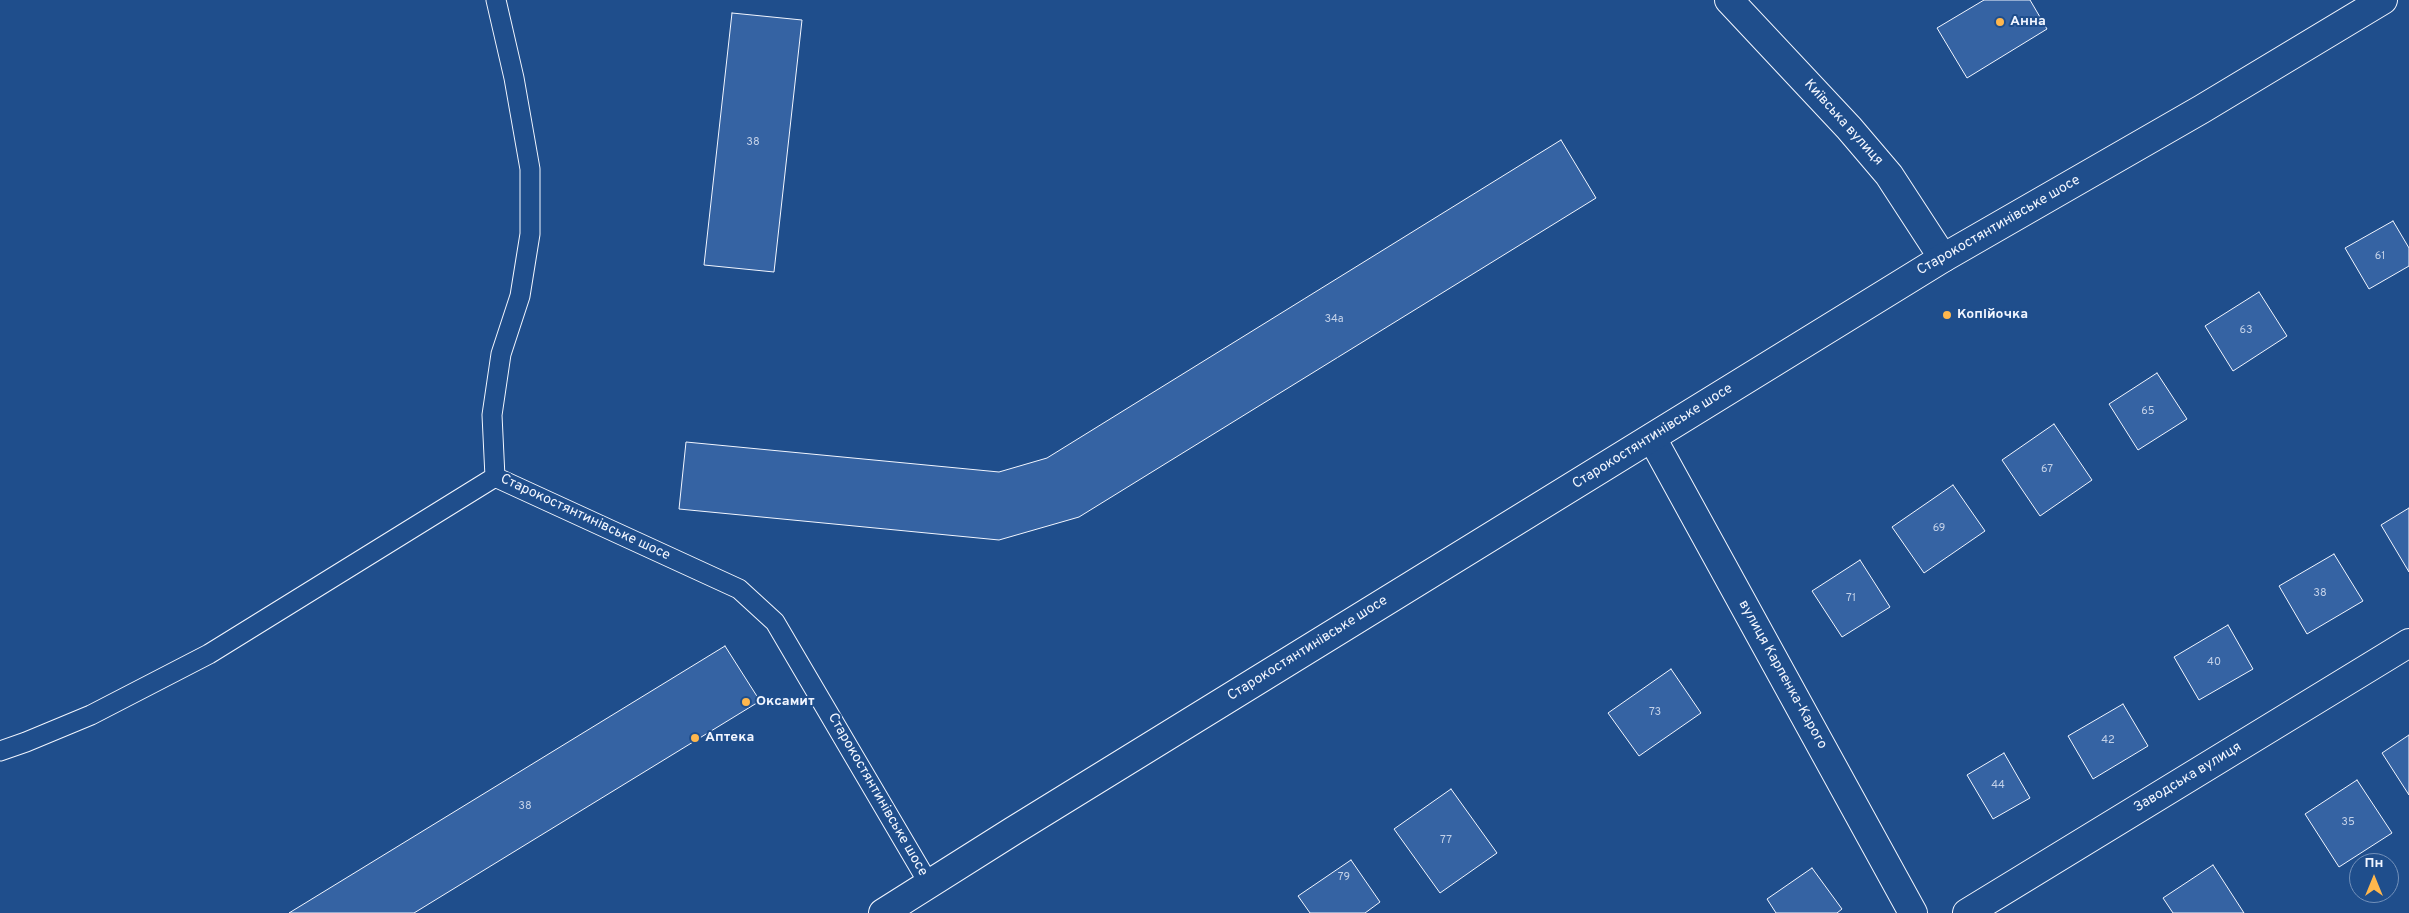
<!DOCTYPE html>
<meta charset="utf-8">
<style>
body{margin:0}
#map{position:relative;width:2409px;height:913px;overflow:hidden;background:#1f4e8c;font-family:Overpass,sans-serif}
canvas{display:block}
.north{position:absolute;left:2349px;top:853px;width:50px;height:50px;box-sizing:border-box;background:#1f4e8c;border:1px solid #7391ba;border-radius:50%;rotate:0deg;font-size:14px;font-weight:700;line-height:20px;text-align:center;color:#f2f6ff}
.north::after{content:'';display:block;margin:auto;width:18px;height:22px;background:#ffb74d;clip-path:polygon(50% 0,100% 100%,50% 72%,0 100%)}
</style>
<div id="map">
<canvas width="2409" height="913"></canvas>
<div class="north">Пн</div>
</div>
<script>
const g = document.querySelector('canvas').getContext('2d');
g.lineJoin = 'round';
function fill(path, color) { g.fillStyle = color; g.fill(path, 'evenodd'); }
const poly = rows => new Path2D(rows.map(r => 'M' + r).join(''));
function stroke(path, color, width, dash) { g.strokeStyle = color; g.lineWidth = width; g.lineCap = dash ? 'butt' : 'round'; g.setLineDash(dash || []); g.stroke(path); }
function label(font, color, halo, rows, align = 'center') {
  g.font = font + ' Overpass,sans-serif'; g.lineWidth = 4; g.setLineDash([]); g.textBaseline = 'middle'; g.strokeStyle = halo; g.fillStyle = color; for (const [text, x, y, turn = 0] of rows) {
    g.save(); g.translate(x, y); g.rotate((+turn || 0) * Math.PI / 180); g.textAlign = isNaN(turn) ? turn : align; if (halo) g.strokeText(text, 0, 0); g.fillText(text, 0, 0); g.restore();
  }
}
const building = poly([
 [1984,0,2030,0,2047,29,1967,78,1937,28,1984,0],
 [732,13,802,20,774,272,704,265,732,13],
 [1561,140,1596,198,1079,517,999,540,679,509,686,442,999,472,1047,458,1561,140],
 [2393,221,2409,248,2409,266,2369,289,2345,248,2393,221],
 [2259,292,2287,336,2233,371,2205,326,2259,292],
 [2157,373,2187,419,2138,450,2109,404,2157,373],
 [2054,424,2092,480,2040,516,2002,460,2054,424],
 [1953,485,1985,531,1924,573,1892,527,1953,485],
 [2409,508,2409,572,2381,525,2409,508],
 [2334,554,2363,601,2307,634,2279,586,2334,554],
 [1860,560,1890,607,1842,637,1812,591,1860,560],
 [2228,625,2253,669,2199,700,2174,657,2228,625],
 [725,646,760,701,414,913,289,913,725,646],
 [1671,669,1701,713,1639,756,1608,713,1671,669],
 [2123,704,2148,746,2093,779,2068,736,2123,704],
 [2409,735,2409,795,2382,753,2409,735],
 [2004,753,2030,798,1993,819,1967,775,2004,753],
 [2357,780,2392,833,2339,867,2305,814,2357,780],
 [1451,789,1497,853,1440,893,1394,829,1451,789],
 [1351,860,1380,902,1365,913,1310,913,1298,896,1351,860],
 [2213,865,2244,913,2173,913,2163,898,2213,865],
 [1812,868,1842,909,1837,913,1776,913,1767,899,1812,868]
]);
fill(building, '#3563a3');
stroke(building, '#f2f6ff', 1);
const service = poly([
 [495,477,739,589,775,622,929,884],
 [495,477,492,415,501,354,520,296,530,234,530,169,514,78,496,0],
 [0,751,26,742,91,715,209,654,495,477]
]);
const minor = poly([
 [1729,0,1849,128,1889,175,1943,258],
 [1652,438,1913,913],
 [1967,913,2409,643]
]);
const secondary = poly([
 [883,913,1013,831,1943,258,2202,109,2383,0]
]);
stroke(service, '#f2f6ff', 21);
stroke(minor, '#f2f6ff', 30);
stroke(secondary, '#f2f6ff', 30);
stroke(service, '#1f4e8c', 19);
stroke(minor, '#1f4e8c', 28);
stroke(secondary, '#1f4e8c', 28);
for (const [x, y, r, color] of [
 [2000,22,5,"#ffb74d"],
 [1947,315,5,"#ffb74d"],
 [746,702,5,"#ffb74d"],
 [695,738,5,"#ffb74d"]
]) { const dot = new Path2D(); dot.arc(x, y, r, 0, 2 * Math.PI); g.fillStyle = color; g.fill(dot); stroke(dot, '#1f4e8c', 2); }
label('11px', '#c3d1e8', null, [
 ["38",753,143],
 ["61",2380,257],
 ["34а",1334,320],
 ["63",2246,331],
 ["65",2148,412],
 ["67",2047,470],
 ["69",1939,529],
 ["38",2320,594],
 ["71",1851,599],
 ["40",2214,663],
 ["73",1655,713],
 ["42",2108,741],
 ["44",1998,786],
 ["38",525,807],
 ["35",2348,823],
 ["77",1446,841],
 ["79",1344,878]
]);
label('bold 14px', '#f2f6ff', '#1f4e8c', [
 ["Анна",2010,22],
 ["Копійочка",1957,315],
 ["Оксамит",756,702],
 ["Аптека",705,738]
], 'left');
label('14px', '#f2f6ff', '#1f4e8c', [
 ["Київська вулиця",1843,123,48],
 ["Старокостянтинівське шосе",1999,226,-30],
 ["Старокостянтинівське шосе",1653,437,-32],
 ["Старокостянтинівське шосе",585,518,25],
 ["Старокостянтинівське шосе",1308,649,-32],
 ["вулиця Карпенка-Карого",1782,675,61],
 ["Заводська вулиця",2188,778,-31],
 ["Старокостянтинівське шосе",877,795,60]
]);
</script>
